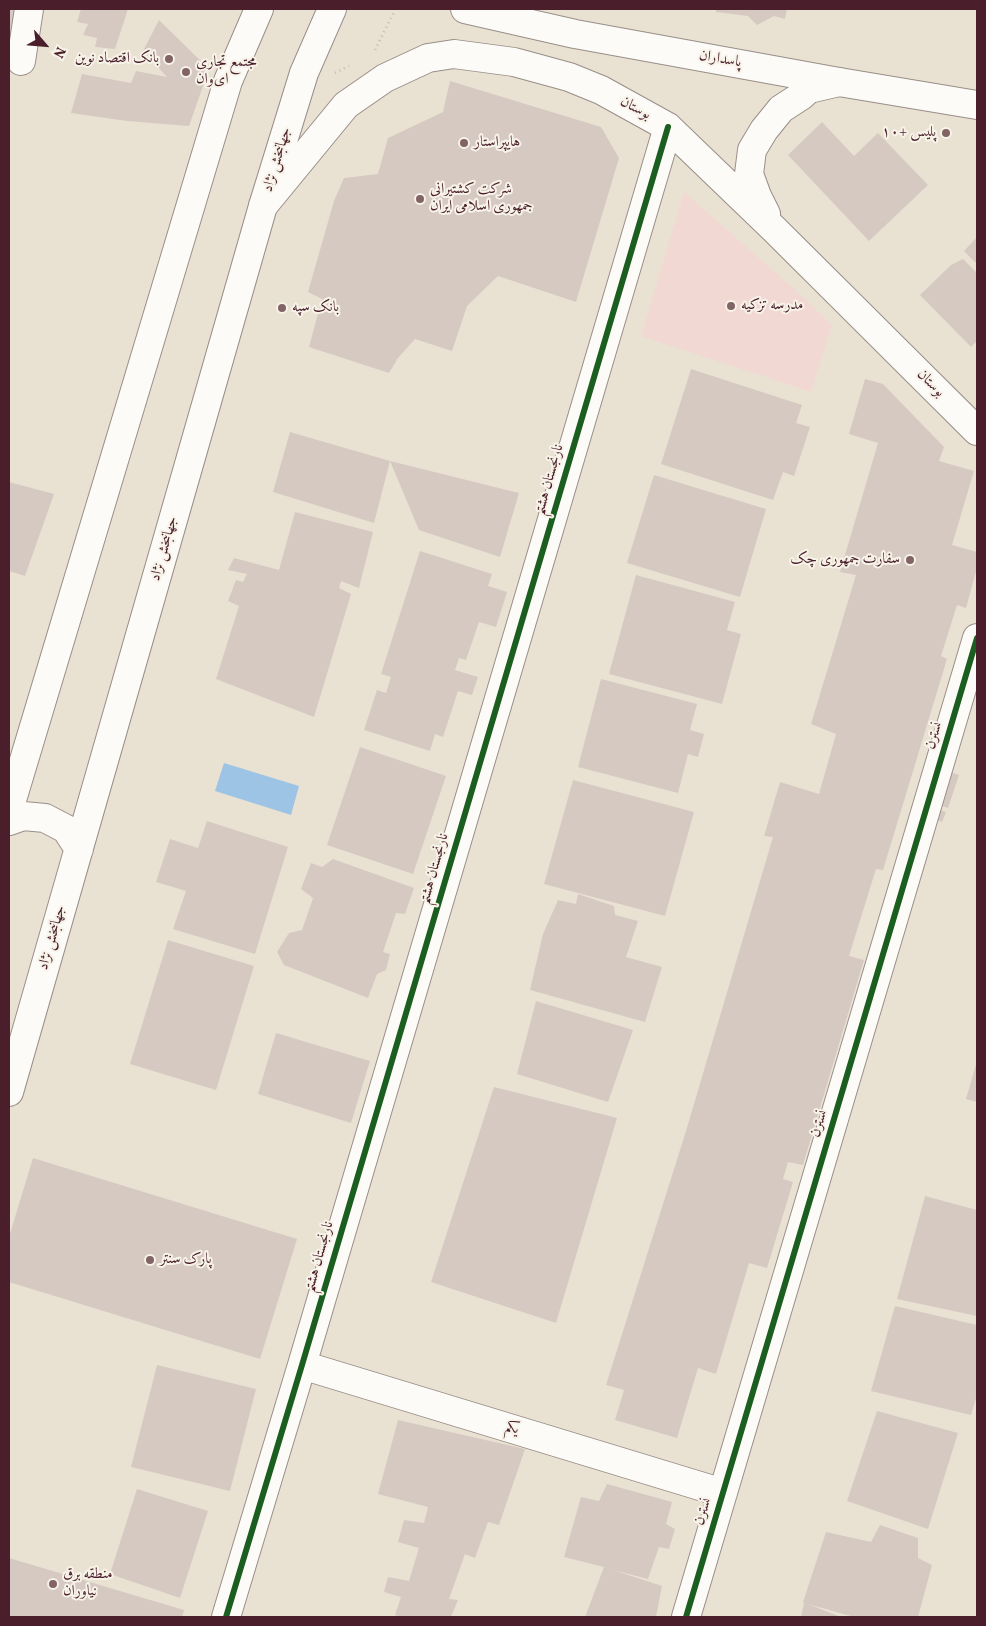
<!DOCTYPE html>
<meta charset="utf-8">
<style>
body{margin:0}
#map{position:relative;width:986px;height:1626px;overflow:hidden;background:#e9e2d3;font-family:Vollkorn,serif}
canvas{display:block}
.frame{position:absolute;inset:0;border:10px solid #4a1f2b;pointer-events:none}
.north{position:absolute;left:20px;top:20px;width:50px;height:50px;-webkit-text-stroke:4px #f7f3e8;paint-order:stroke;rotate:117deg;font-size:14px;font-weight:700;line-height:20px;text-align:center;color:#4a1f2b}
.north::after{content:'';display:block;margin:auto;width:18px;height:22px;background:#4a1f2b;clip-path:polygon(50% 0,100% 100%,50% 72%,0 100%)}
</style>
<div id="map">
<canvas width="986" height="1626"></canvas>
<div class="frame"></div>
<div class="north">N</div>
</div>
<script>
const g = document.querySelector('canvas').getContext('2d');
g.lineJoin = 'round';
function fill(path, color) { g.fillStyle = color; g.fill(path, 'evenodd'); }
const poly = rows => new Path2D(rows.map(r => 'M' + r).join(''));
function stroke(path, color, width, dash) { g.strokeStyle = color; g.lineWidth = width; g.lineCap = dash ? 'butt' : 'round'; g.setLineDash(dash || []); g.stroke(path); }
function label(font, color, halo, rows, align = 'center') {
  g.font = font + ' Vollkorn,Amiri,serif'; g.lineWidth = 4; g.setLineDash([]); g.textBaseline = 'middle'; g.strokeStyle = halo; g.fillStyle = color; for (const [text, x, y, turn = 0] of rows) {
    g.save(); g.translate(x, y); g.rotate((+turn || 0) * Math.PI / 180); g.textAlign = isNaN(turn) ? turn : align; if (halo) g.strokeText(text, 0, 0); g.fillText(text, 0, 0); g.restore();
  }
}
fill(poly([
 [684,192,792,287,832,325,811,392,641,336]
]), '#f1d8d3');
fill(poly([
 [224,763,299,786,291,815,215,791]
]), '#9dc3e5');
fill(poly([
 [9,9,19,9,10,69,9,69],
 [81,9,128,9,115,49,95,47,97,38,83,35,88,24,77,22],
 [716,9,787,9,785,19,774,16,757,25,748,16,716,12],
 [159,20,209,69,189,126,127,121,71,113,82,74,131,83,136,71,167,77,143,51],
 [450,81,601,127,619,158,576,302,498,276,467,306,452,351,415,339,398,358,389,373,309,347,322,299,308,292,334,201,344,178,378,174,388,138,443,112],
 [822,122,854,156,878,133,928,185,869,241,788,155],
 [977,237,977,264,964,251],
 [963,259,977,273,977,341,971,347,920,295,951,265],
 [691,369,802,405,796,423,810,427,794,476,783,472,773,500,661,464],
 [865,379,883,384,944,447,939,461,974,471,952,545,977,552,977,568,966,608,957,605,941,656,947,659,883,870,876,869,849,956,864,960,803,1165,788,1162,783,1179,793,1182,767,1268,749,1263,716,1374,698,1368,677,1438,615,1420,624,1390,606,1385,686,1131,773,837,764,836,780,782,819,794,836,734,811,724,856,575,840,572,878,443,849,434],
 [290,432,390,461,519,493,500,557,419,530,390,461,374,523,273,492],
 [654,475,766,509,740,597,627,563],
 [9,482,54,494,25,576,9,571],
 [295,512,373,532,359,588,341,581,339,588,351,594,314,717,216,679,239,606,228,601,236,580,243,582,247,574,228,570,234,558,279,570],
 [420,551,492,574,488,586,507,592,496,627,479,622,466,660,459,658,455,670,478,677,472,695,458,691,443,737,435,734,430,751,364,730,377,690,386,693,391,677,381,674],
 [636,575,735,602,727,630,741,634,722,704,609,674],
 [601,679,697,704,690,730,704,734,698,757,688,754,678,793,578,767],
 [360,747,446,776,413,874,327,845],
 [947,771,959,775,948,808,936,804],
 [573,780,694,812,665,916,544,884],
 [936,808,946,812,942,822,932,818],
 [207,821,288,847,255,954,173,929,186,891,156,882,170,839,198,848],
 [333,859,414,888,405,914,396,913,383,952,390,954,386,970,377,974,368,998,284,965,277,952,289,933,302,930,313,898,301,889,311,863,322,867],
 [578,894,614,906,615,915,638,921,626,957,662,967,645,1022,530,990,543,934,558,900,576,904],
 [168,940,254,966,216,1090,130,1064],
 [536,1001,633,1030,608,1102,517,1074],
 [276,1033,370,1061,351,1123,258,1094],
 [977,1061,977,1102,966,1099],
 [494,1087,617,1118,556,1323,431,1282],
 [33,1158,297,1239,260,1359,9,1282,9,1237],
 [925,1196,977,1210,977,1316,897,1299],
 [895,1306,977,1325,977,1395,971,1415,871,1391],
 [157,1365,256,1389,230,1491,131,1467],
 [877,1411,958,1433,928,1529,847,1501],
 [398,1420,525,1449,499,1525,488,1522,475,1558,465,1554,449,1599,458,1600,451,1617,439,1616,438,1617,400,1617,395,1615,401,1597,384,1592,388,1577,409,1581,419,1548,398,1542,404,1520,424,1523,428,1507,378,1494],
 [607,1484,672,1502,666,1524,675,1529,669,1549,659,1547,648,1579,613,1570,662,1586,656,1617,585,1617,604,1567,564,1557,581,1497,599,1501],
 [137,1489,208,1511,180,1598,110,1574],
 [880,1525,918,1538,918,1558,932,1565,918,1617,854,1617,808,1604,841,1617,801,1617,804,1603,803,1602,826,1532,871,1542],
 [9,1558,184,1610,182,1617,9,1617]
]), '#d6c9c2');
const minor = poly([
 [21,61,29,9],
 [263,206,346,105,385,78,428,58,454,54,514,62,569,77,601,90,668,127,775,230,977,431],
 [766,214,757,196,749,174,752,150,764,130,781,109,801,96,809,89,839,82],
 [302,1365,723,1493],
 [226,1617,302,1365,668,127],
 [686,1617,977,638]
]);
const major = poly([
 [465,9,575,34,839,82,977,105],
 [9,810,228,81,259,9],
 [9,821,23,816,45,818,66,829,79,849],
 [9,1092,263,206,304,73,332,9]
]);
stroke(minor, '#998e88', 30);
stroke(major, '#998e88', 30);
stroke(poly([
 [375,50,394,12],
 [335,73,349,66]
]), '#c3bdbb', 3, [1, 4]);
stroke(minor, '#fcfbf8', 28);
stroke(major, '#fcfbf8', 28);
stroke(poly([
 [226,1617,302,1365,668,127],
 [686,1617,977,638]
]), '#1b5e20', 6);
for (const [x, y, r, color] of [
 [169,59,5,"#826366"],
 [186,72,5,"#826366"],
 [946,133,5,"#826366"],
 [464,143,5,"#826366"],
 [420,199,5,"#826366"],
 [731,306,5,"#826366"],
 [282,308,5,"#826366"],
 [910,560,5,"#826366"],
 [150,1260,5,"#826366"],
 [53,1584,5,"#826366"]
]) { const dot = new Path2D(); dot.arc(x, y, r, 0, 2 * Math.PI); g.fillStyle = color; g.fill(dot); stroke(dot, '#f7f3e8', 2); }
label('15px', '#4a1f2b', '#f7f3e8', [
 ["بانک اقتصاد نوین",159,59,"right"],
 ["مجتمع تجاری",196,63],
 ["ای‌وان",196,80],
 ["پلیس +١٠",936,133,"right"],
 ["هایپراستار",474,143],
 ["شرکت کشتیرانی",430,190],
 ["جمهوری اسلامی ایران",430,207],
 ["مدرسه تزکیه",741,306],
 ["بانک سپه",292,308],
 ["سفارت جمهوری چک",900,560,"right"],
 ["پارک سنتر",160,1260],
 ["منطقه برق",63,1575],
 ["نیاوران",63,1592]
], 'left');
label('15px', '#4a1f2b', '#f7f3e8', [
 ["پاسداران",720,60,10],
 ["بوستان",635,109,28],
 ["جهانبخش نژاد",278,160,-73],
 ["بوستان",930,384,45],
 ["نارنجستان هشتم",550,480,-74],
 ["جهانبخش نژاد",165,549,-74],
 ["نسترن",935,736,-73],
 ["نارنجستان هشتم",435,869,-74],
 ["جهانبخش نژاد",53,938,-74],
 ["نسترن",820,1124,-73],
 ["نارنجستان هشتم",320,1257,-74],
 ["یکم",512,1429,17],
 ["نسترن",704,1512,-73]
]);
</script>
